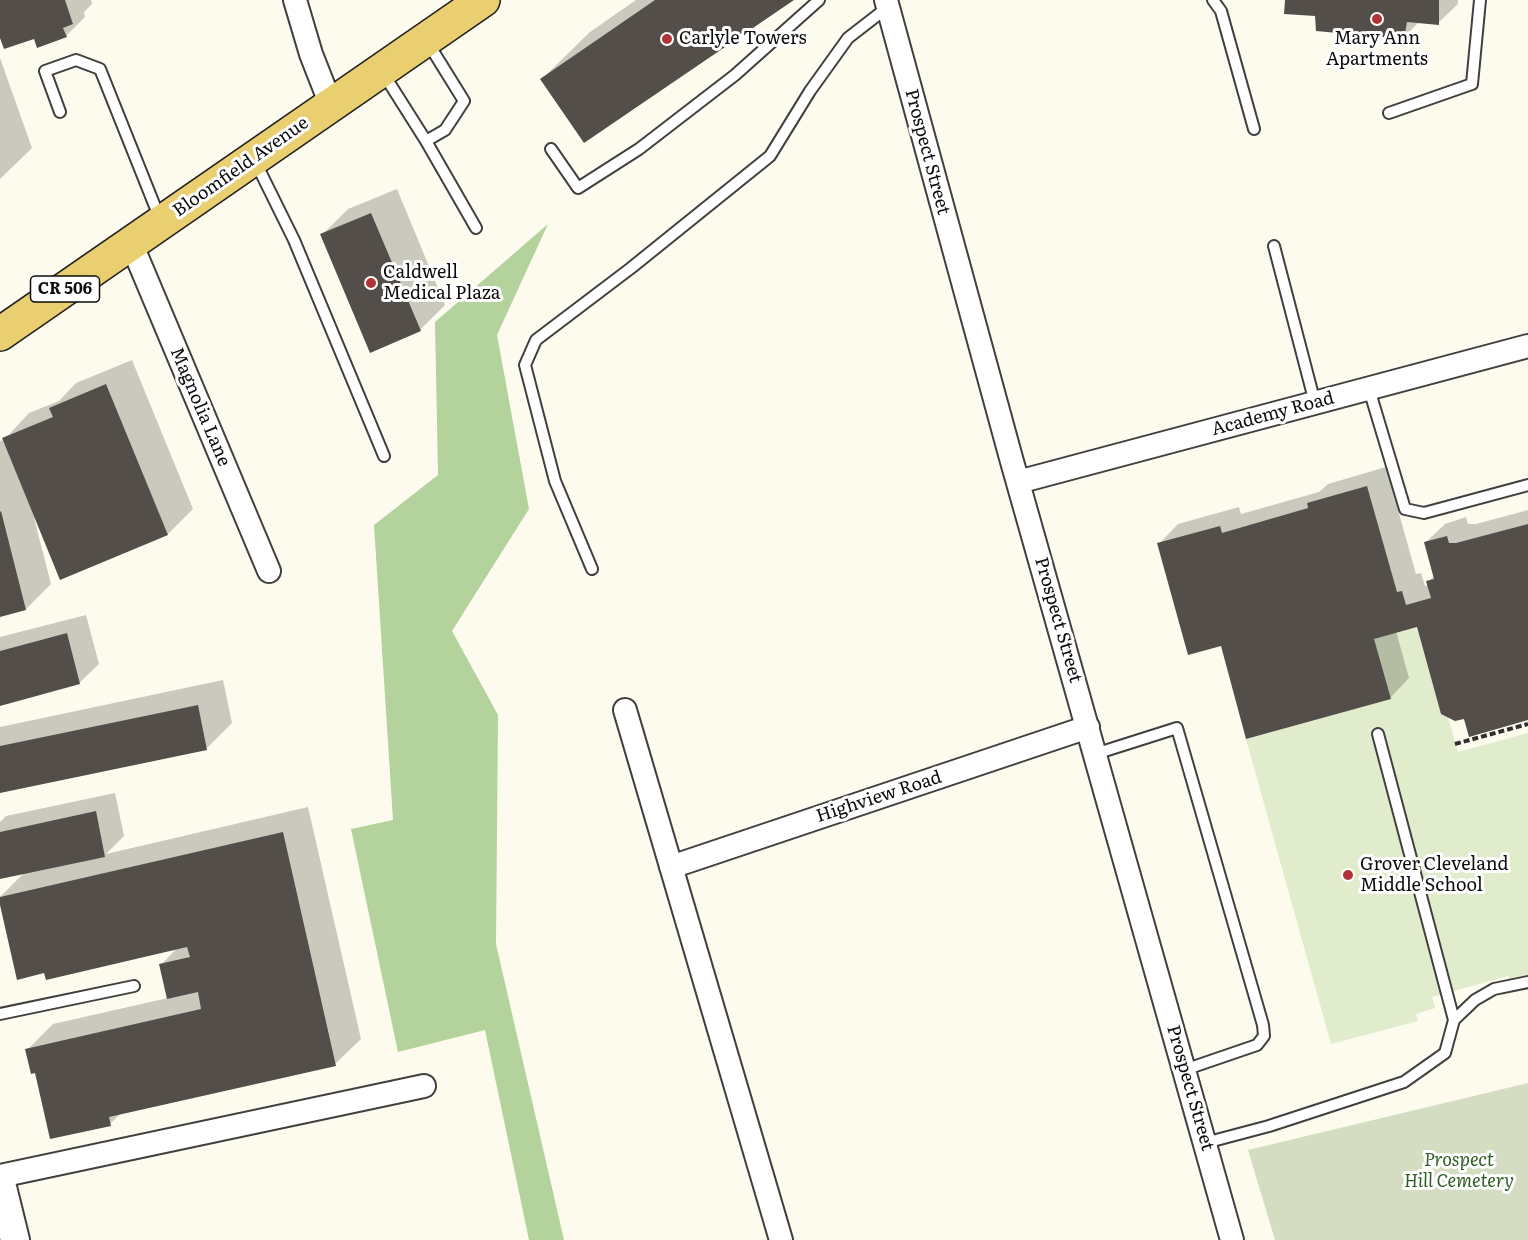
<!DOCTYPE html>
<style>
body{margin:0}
canvas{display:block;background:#fdfbee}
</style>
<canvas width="1528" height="1240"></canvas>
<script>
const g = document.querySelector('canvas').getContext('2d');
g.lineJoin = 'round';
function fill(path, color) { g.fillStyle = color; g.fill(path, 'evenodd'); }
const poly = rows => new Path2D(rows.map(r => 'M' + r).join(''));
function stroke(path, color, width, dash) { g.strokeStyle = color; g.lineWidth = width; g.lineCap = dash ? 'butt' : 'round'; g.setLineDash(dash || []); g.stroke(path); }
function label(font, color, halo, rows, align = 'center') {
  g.font = font + ' Literata,serif'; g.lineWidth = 6; g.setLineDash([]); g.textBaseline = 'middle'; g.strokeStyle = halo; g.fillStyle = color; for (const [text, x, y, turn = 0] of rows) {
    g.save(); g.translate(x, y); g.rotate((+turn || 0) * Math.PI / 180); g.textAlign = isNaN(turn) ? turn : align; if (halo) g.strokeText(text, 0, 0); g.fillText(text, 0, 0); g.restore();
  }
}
fill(poly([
 [548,224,497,335,529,509,452,631,498,715,496,944,564,1240,529,1240,485,1030,398,1052,351,829,393,820,374,525,438,475,435,322]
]), '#b4d39c');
fill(poly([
 [1528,1083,1528,1240,1275,1240,1248,1150]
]), '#d4ddc2');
fill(poly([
 [1417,627,1441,714,1448,717,1458,752,1528,733,1528,976,1510,981,1508,976,1432,997,1435,1008,1416,1014,1418,1021,1331,1044,1246,739,1390,699,1374,639]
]), '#e1eccc');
fill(poly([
 [0,0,91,0,92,4,84,12,85,17,66,36,35,37,0,34],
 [636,0,791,0,542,79,590,32],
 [1287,0,1458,0,1458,4,1438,23,1419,22,1403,38,1317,15],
 [0,58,32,148,0,179],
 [397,189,445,305,420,330,322,235,348,209],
 [132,360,193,509,168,534,34,518,51,584,26,609,0,616,0,441,4,440,29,413,59,401,76,383],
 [1386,467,1416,574,1421,573,1425,586,1429,585,1428,582,1435,575,1425,543,1445,524,1466,517,1468,524,1476,524,1528,510,1528,718,1466,717,1418,625,1396,631,1409,678,1390,698,1159,544,1178,524,1239,507,1241,514,1319,492,1328,484],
 [86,615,99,664,79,683,0,704,0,637],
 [223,680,232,723,207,748,0,791,0,727],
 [115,793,124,836,106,854,308,807,361,1039,335,1064,121,1113,110,1124,36,1071,27,1050,53,1024,168,998,161,965,177,948,0,897,25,872,0,877,0,822,6,816]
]), '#0003');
fill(poly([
 [0,0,65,0,73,24,63,28,67,37,37,48,34,39,4,49,0,38],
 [655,0,794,0,584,143,540,79],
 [1285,0,1439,0,1439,25,1407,22,1404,39,1316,31,1315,16,1284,14],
 [371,213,421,331,370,353,320,234],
 [106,384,168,535,60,580,2,438,53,417,49,408],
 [1367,486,1397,592,1402,591,1406,605,1431,598,1426,581,1434,579,1424,542,1447,536,1449,543,1456,543,1528,524,1528,720,1469,737,1464,719,1455,721,1441,714,1417,627,1374,639,1391,699,1246,739,1221,646,1188,655,1157,543,1220,526,1222,533,1308,508,1307,503],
 [1,511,26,610,0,617,0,512],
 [67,633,80,684,0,706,0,651],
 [198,705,207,750,0,793,0,746],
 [96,811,105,857,0,879,0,832],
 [283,832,336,1066,109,1117,111,1126,50,1139,35,1073,31,1074,25,1049,201,1009,198,992,167,999,159,964,190,957,187,947,46,980,44,973,17,980,0,905,0,897]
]), '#544e4a');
const service = poly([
 [1213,0,1221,11,1254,129],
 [383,73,426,141,476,228],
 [60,112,45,71,76,60,100,69,160,219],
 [1389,113,1472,84,1480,0],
 [426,141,445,130,464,101,428,43],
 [551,149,578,188,639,149,735,75,819,0],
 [255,161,294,240,384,456],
 [1274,246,1315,403],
 [1369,389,1405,509,1424,513,1528,485],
 [592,569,555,481,525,365,536,340,631,268,770,156,810,91,848,38,888,7],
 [1378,734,1454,1020],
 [1095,754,1177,728,1263,1025,1264,1036,1257,1045,1184,1070],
 [0,1014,134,986],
 [1205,1143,1269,1126,1404,1082,1445,1053,1454,1020,1475,1000,1494,989,1528,982]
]);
const minor = poly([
 [295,0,311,54,331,105],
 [886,0,1011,458,1232,1240],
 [131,243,269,571],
 [1018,482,1528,346],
 [625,710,781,1240],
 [671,867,1088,727],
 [0,1176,424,1086]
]);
const tertiary = poly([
 [0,1179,15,1240]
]);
const primary = poly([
 [0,334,483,0]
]);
stroke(service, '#404040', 14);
stroke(minor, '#404040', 26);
stroke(tertiary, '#404040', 32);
stroke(primary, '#1e1e1e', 36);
stroke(poly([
 [1455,744,1528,724]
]), '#2f2f2f', 4, [6, 3]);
stroke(service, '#fff', 10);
stroke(minor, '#fff', 22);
stroke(tertiary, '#fff', 28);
stroke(primary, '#eacf71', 33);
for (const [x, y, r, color] of [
 [1377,19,6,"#af3337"],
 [667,39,6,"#af3337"],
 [371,283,6,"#af3337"],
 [1348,875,6,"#af3337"]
]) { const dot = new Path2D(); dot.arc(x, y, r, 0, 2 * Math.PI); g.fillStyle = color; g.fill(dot); stroke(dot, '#fff', 2); }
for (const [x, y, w] of [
 [65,289,69]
]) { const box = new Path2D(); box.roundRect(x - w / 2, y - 13, w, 26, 4.5); g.fillStyle = '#fff'; g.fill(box); stroke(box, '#0d0d0d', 1.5); }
label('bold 16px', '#0d0d0d', null, [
 ["CR 506",65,289]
]);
label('18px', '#0d0d0d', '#fff', [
 ["Carlyle Towers",679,39],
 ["Mary Ann",1377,39,"center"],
 ["Apartments",1377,60,"center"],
 ["Caldwell",383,273],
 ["Medical Plaza",383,294],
 ["Grover Cleveland",1360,865],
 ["Middle School",1360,886]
], 'left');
label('18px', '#0d0d0d', '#fff', [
 ["Prospect Street",927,152,75],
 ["Bloomfield Avenue",241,167,-35],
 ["Magnolia Lane",200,407,67],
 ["Academy Road",1273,414,-15],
 ["Prospect Street",1058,620,74],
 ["Highview Road",879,797,-18],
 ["Prospect Street",1190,1088,74]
]);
label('italic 18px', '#2f5e24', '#fff', [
 ["Prospect",1459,1161],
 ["Hill Cemetery",1459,1182]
]);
</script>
